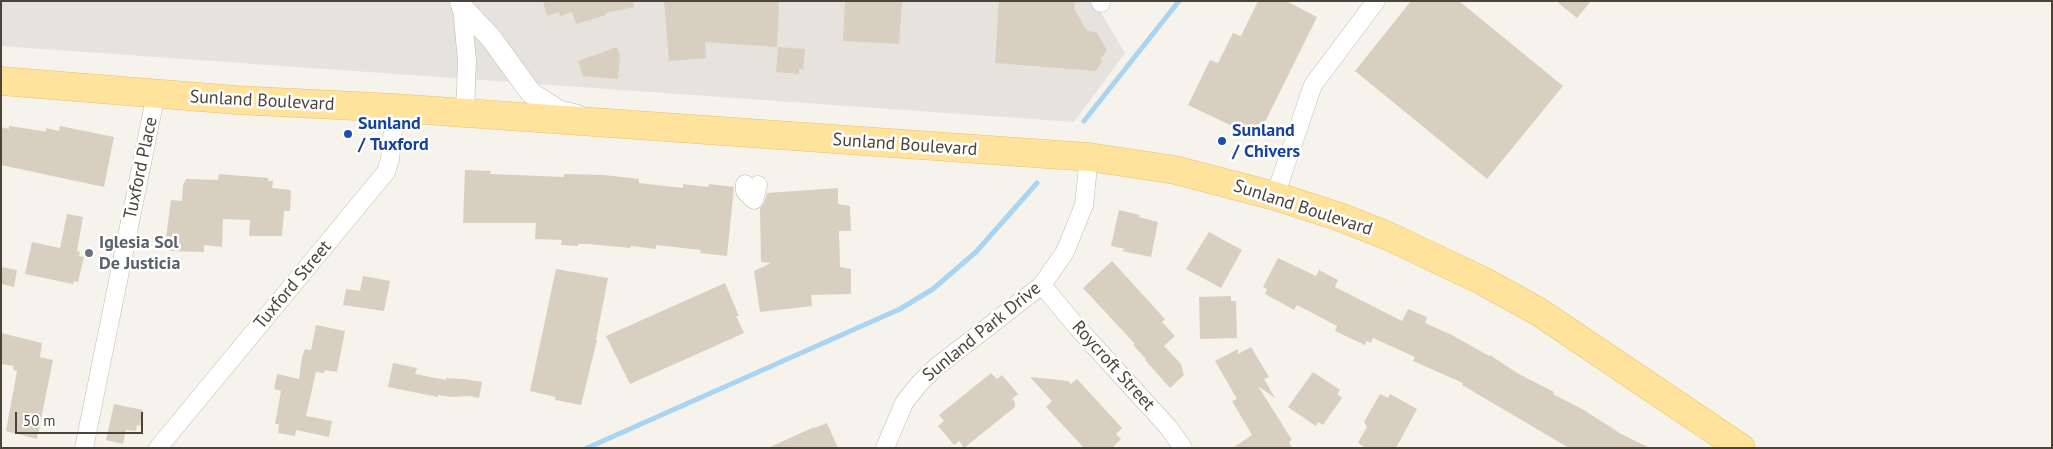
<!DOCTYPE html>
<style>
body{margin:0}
#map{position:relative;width:2053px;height:449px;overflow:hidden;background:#f6f3ec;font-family:"PT Sans",sans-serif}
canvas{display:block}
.frame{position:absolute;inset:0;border:2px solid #4b4439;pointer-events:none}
.scale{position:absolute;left:15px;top:412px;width:128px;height:22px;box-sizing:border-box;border:2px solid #4b4439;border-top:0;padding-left:6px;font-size:15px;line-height:18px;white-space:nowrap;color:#4b4439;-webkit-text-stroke:4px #fff;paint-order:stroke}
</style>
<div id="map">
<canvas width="2053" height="449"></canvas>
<div class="frame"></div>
<div class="scale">50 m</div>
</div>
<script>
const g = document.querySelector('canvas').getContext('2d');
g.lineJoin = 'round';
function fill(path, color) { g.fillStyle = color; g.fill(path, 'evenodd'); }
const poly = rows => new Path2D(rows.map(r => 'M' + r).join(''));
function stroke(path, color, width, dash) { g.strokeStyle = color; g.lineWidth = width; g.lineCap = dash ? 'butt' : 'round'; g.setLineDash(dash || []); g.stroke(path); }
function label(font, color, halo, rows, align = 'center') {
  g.font = font + ' "PT Sans",sans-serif'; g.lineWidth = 5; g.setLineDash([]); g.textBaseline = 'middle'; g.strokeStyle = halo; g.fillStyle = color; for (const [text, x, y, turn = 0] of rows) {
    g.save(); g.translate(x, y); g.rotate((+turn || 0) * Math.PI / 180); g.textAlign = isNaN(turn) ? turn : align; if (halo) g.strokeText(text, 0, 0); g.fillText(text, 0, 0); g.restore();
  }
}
fill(poly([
 [1,1,1094,1,1125,53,1074,122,1,46]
]), '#e6e2dd');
stroke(poly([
 [1084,121,1179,1],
 [587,448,900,309,933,289,976,252,1037,183]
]), '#a9d4f2', 5);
fill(poly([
 [543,1,633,1,634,7,605,13,606,15,576,24,572,12,560,16,559,12,547,16],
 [664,1,779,1,777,47,705,42,706,58,669,61],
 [845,1,902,1,899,44,843,41],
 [999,1,1075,1,1074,8,1086,30,1097,33,1107,50,1100,60,1103,61,1095,71,995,63],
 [1258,1,1286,1,1317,17,1257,138,1188,105,1210,60,1218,63,1233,33,1241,36],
 [1411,1,1459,1,1563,86,1487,179,1355,71],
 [1556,1,1591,1,1577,18],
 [617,47,620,55,618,79,583,76,578,61],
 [778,47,805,49,803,69,799,69,799,74,776,72],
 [9,126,43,131,46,131,46,128,59,131,60,126,114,137,104,187,1,165,1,127,9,129],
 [465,170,491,171,490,174,517,175,564,177,564,174,604,175,639,179,639,183,683,188,683,184,708,187,709,184,734,187,727,256,700,253,701,250,656,245,656,249,631,246,630,248,589,244,578,244,578,246,561,245,562,240,535,239,536,223,463,223],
 [219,174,268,178,268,181,273,181,272,188,291,190,290,211,284,211,282,236,249,236,250,220,223,219,222,247,204,245,204,252,170,251,171,243,168,243,169,238,166,238,171,200,182,201,183,185,186,179,218,180],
 [838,188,838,204,850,206,851,231,839,231,840,267,851,269,851,294,811,295,812,306,760,312,754,271,771,263,761,262,760,208,764,203,767,193],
 [1119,210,1140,215,1139,217,1158,222,1151,257,1122,251,1125,249,1111,246],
 [67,214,83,217,77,251,80,252,79,256,84,257,78,282,74,281,73,284,25,274,32,242,60,248],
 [1209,232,1242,250,1221,288,1186,269],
 [1278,258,1316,276,1319,270,1338,280,1335,287,1402,321,1408,309,1427,317,1425,323,1452,335,1489,356,1490,355,1517,373,1554,392,1553,394,1584,410,1621,434,1650,448,1569,448,1462,385,1463,383,1413,361,1415,357,1373,338,1371,343,1367,341,1365,345,1335,331,1337,326,1297,305,1294,310,1265,294,1267,289,1263,287],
 [1112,261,1165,319,1162,322,1175,336,1164,346,1181,364,1184,375,1170,388,1145,360,1146,359,1133,345,1135,344,1083,288],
 [1,267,17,270,14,287,1,284],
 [556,269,608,278,596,340,597,340,581,405,555,400,556,397,530,391],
 [363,276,390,281,384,311,343,305,346,289,360,291],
 [725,283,739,316,736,316,744,333,630,384,606,336],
 [1231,296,1231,301,1236,301,1237,338,1200,339,1199,297],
 [316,325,345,331,337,372,325,370,324,373,316,372,306,416,332,421,329,437,296,430,295,436,278,433,279,424,275,424,281,391,274,389,277,374,299,379,302,357,305,349,311,350],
 [1,333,42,343,40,357,53,360,37,439,6,431,17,371,13,370,14,366,1,364],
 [1251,347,1269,377,1264,379,1275,398,1258,386,1292,440,1289,442,1292,448,1233,448,1252,435,1232,401,1237,399,1215,361,1238,349,1238,354],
 [393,363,417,368,415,374,446,380,446,378,464,379,482,382,479,398,470,396,452,397,438,395,438,397,388,387],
 [1313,372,1340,390,1337,394,1342,398,1323,425,1318,422,1316,426,1288,407],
 [991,373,997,379,1002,375,1018,394,1012,399,1015,402,1015,407,964,448,959,441,954,445,938,426,944,421,939,415],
 [1030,377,1068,381,1071,384,1077,379,1122,428,1116,434,1121,439,1112,448,1084,448,1046,407,1052,401],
 [1380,394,1388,398,1390,394,1417,409,1396,448,1366,448,1358,443,1367,427,1364,422],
 [114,404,143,410,140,426,137,425,136,431,126,430,123,444,106,440],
 [827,423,838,448,768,448,814,427,815,428]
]), '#d8cfc1');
const minor = poly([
 [1100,1,1101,3],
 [459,2,462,7,467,61,465,113],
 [745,184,745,191,754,200,758,185],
 [1275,196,1313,85,1376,1],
 [1042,285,1077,327,1169,428,1183,448],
 [84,448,156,94],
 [158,448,386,172,390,159,395,108],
 [885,448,904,403,919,384,935,368,1042,285,1065,252,1084,205,1089,157]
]);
const tertiary = poly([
 [462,7,491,38,531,93,559,111,576,115]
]);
const primary = poly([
 [1,81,236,100,395,108,1089,157,1175,170,1275,196,1340,217,1388,236,1483,281,1539,312,1741,448]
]);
stroke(minor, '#c2bbae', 19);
stroke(tertiary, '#c2bbae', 22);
stroke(primary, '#e6c16a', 29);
stroke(minor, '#fff', 18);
stroke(tertiary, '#fff', 21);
stroke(primary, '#ffe39c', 28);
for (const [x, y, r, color] of [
 [348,134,5,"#1a4fb4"],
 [1222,141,5,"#1a4fb4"],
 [89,253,5,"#6b7280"]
]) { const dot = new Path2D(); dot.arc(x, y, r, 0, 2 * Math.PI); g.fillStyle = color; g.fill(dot); stroke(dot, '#fff', 2); }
label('18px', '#4b4439', '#fff', [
 ["Sunland Boulevard",262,101,3],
 ["Sunland Boulevard",905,145,4],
 ["Tuxford Place",141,168,-78],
 ["Sunland Boulevard",1303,208,18],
 ["Tuxford Street",293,285,-50],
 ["Sunland Park Drive",982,332,-39],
 ["Roycroft Street",1113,366,48]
]);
label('bold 18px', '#164399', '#fff', [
 ["Sunland",358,124],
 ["/ Tuxford",358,145],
 ["Sunland",1232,131],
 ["/ Chivers",1232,152]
], 'left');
label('bold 18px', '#5b616d', '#fff', [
 ["Iglesia Sol",99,243],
 ["De Justicia",99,264]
], 'left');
</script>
